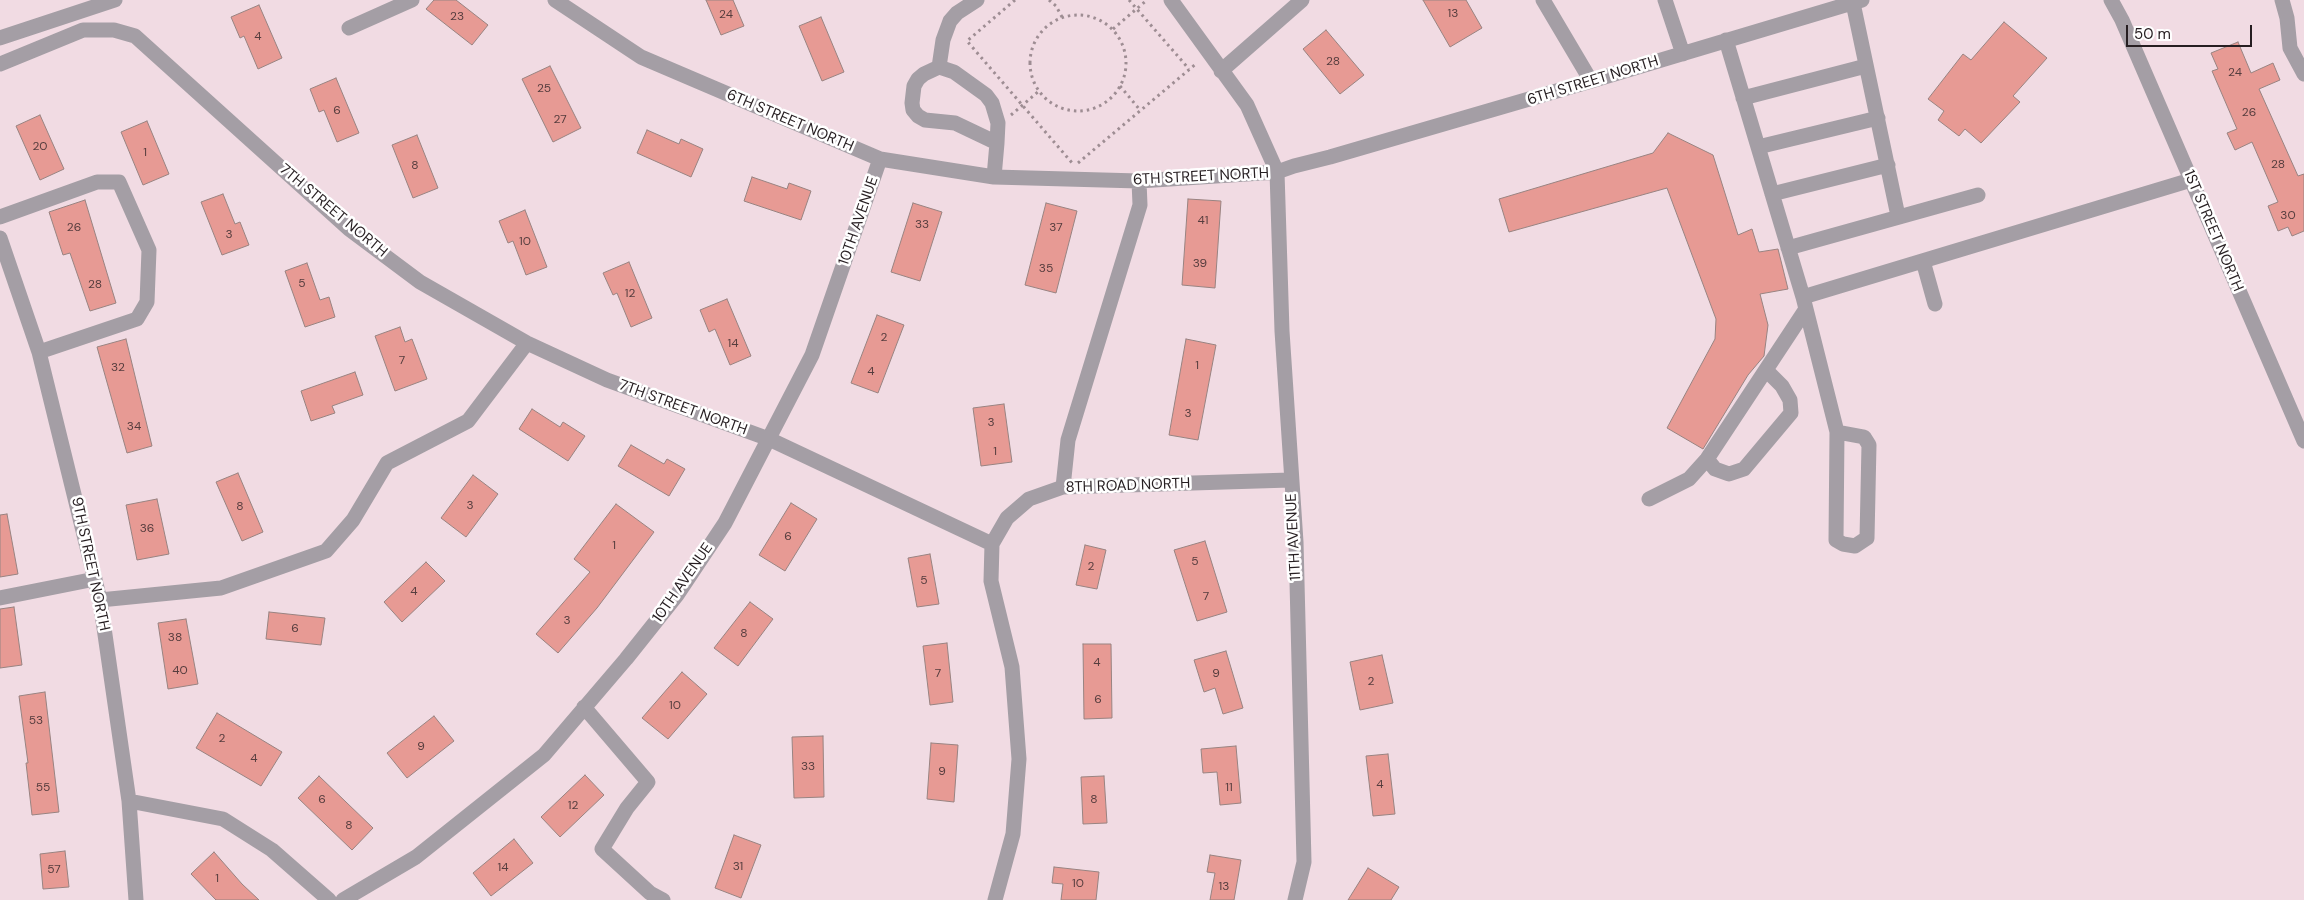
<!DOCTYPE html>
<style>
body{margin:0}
#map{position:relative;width:2304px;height:900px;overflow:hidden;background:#f1dbe3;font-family:"DM Sans",sans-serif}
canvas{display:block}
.scale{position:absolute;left:2126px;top:25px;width:126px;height:22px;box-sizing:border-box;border:2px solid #261e21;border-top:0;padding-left:6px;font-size:15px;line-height:18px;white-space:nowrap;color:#261e21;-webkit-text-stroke:4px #fff;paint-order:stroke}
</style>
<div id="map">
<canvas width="2304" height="900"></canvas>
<div class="scale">50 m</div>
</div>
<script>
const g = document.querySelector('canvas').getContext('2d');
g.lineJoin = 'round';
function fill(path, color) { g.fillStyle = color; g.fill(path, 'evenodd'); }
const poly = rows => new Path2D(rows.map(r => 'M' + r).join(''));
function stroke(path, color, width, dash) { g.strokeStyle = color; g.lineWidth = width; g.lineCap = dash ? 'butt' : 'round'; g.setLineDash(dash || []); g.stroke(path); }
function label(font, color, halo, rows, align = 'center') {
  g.font = font + ' "DM Sans",sans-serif'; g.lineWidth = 5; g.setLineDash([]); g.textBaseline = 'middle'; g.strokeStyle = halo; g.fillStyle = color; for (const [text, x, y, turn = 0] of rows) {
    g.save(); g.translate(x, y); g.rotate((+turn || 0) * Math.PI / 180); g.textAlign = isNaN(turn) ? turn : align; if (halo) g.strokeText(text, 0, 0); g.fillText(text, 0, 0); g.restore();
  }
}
const building = poly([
 [434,0,456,0,488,25,472,45,426,9,434,0],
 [706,0,733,0,744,26,721,35,706,0],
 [1423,0,1466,0,1482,28,1450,47,1423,0],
 [259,5,282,58,258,69,244,36,240,38,231,17,259,5],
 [821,17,844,72,822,81,799,26,821,17],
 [2004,22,2047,58,2013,96,2020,102,1981,143,1965,129,1959,136,1938,120,1944,111,1928,99,1963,54,1971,60,2004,22],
 [1326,30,1364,75,1340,94,1303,49,1326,30],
 [2238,42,2251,73,2273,63,2280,80,2259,89,2298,176,2304,174,2304,231,2292,236,2288,227,2278,231,2268,206,2278,202,2252,142,2235,150,2227,133,2237,129,2212,71,2218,69,2211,53,2238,42],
 [550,66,581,128,553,142,522,79,550,66],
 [336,78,359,133,337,142,324,110,319,112,310,89,336,78],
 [40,115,64,169,40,180,16,126,40,115],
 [147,121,169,174,143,185,121,132,147,121],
 [647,130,679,144,681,139,703,149,691,177,637,153,647,130],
 [1668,133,1713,155,1738,235,1752,229,1759,252,1778,249,1788,289,1760,294,1768,325,1764,356,1748,375,1703,449,1667,428,1715,339,1716,319,1667,188,1509,232,1499,199,1653,153,1668,133],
 [417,135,438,188,413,198,392,145,417,135],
 [752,177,787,189,789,183,811,191,801,220,744,201,752,177],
 [223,194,235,224,240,222,249,245,222,255,201,202,223,194],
 [1188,199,1221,201,1215,288,1182,285,1188,199],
 [85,200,116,303,90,311,70,253,63,255,49,212,85,200],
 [913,203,942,212,920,281,891,272,913,203],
 [1046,203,1077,211,1056,293,1025,285,1046,203],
 [525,210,547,267,526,275,513,241,508,243,499,221,525,210],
 [629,262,652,318,631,327,617,293,613,295,603,273,629,262],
 [307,263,320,300,329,297,335,317,305,327,285,271,307,263],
 [727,299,751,356,730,365,715,329,709,332,700,310,727,299],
 [877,315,904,325,878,393,851,383,877,315],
 [400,327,405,342,412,339,427,379,395,391,375,336,400,327],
 [126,339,152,446,127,453,97,347,126,339],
 [1186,339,1216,345,1198,440,1169,435,1186,339],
 [355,372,363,395,332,406,335,413,311,421,301,391,355,372],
 [1004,404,1012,462,981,466,973,408,1004,404],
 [532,409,560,427,563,422,585,436,568,461,519,429,532,409],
 [631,445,664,464,667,459,685,469,669,496,618,466,631,445],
 [238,473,263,532,242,541,216,482,238,473],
 [473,475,498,494,466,537,441,518,473,475],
 [157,499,169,554,137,560,126,505,157,499],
 [791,503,817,519,785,571,759,555,791,503],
 [616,504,654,532,597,608,558,653,536,634,590,572,574,559,616,504],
 [7,514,18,574,0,577,0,515,7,514],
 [1205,541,1227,612,1197,621,1174,550,1205,541],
 [1085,545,1106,550,1097,589,1076,585,1085,545],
 [930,554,939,604,917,607,908,558,930,554],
 [426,562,445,581,402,622,384,602,426,562],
 [750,602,773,619,738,666,714,648,750,602],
 [14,607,22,665,0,668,0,609,14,607],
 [269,612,325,618,321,645,266,639,269,612],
 [186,619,198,684,168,689,158,623,186,619],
 [947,643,953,702,930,705,923,646,947,643],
 [1083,644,1111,644,1112,718,1084,719,1083,644],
 [1226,651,1243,708,1223,714,1215,688,1204,692,1194,660,1226,651],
 [1382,655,1393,703,1360,710,1350,662,1382,655],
 [682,672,707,694,668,739,642,718,682,672],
 [45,692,59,812,32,815,26,763,28,763,19,696,45,692],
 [217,713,282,752,261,786,196,748,217,713],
 [434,716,454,741,407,778,387,753,434,716],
 [823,736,824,797,794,798,792,737,823,736],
 [931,743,958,745,954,802,927,799,931,743],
 [1236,746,1241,803,1220,805,1217,772,1203,773,1201,749,1236,746],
 [1388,754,1395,814,1373,816,1366,756,1388,754],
 [585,775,604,795,560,837,541,817,585,775],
 [319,776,373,828,352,850,298,798,319,776],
 [1104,776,1107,823,1083,824,1081,777,1104,776],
 [734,835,761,845,741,898,715,888,734,835],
 [514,839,533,863,491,896,473,873,514,839],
 [65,851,69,887,43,889,40,854,65,851],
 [214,852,242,884,259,900,216,900,191,874,214,852],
 [1210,855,1241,860,1234,900,1210,900,1215,873,1207,872,1210,855],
 [1054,867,1099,872,1096,900,1061,900,1063,884,1052,883,1054,867],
 [1368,868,1399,887,1391,900,1348,900,1368,868]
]);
fill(building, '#e79a94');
stroke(building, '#988381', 1);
stroke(poly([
 [1015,0,967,41,1073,164],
 [1049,0,1056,6,1062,17],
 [1129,0,1189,69],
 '1030 63a48 48 0 1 1 96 0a48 48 0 1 1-96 0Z',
 [1113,29,1147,0],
 [1120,86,1140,110],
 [1011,115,1039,91],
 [1078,163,1197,63]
]), '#9e8d93', 3, [2.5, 4]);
stroke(poly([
 [555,0,641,57,880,159,994,177,1139,181,1277,172,1294,166,1330,157,1591,81,1862,0],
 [1171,0,1247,105,1277,172,1282,331,1296,542,1304,862,1295,900],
 [1543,0,1591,81],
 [1665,0,1683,54],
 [2111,0,2122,20,2304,441],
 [2282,0,2287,18,2290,48,2304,74],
 [1853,3,1898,216],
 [349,28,412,0],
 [0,38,115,0],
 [1726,40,1803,297,1837,432,1836,540,1843,544,1855,546,1867,538,1869,445,1864,437,1837,432],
 [0,64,83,30,114,30,135,36,349,229,420,282,527,343,607,380,769,439,992,544],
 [939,67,943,40,950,21,957,13,977,0],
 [1221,71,1302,0],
 [1743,98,1866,66],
 [1758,147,1878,118],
 [994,177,997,143,998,123,992,103,986,95,954,72,939,67,924,74,918,79,914,86,912,103,913,110,918,116,925,120,955,123,997,143],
 [1772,194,1888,165],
 [0,217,97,182,119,182,149,250,147,302,137,319,39,352],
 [0,238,39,352,100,600,129,801,136,900],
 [1788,248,1978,195],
 [1923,261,1935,304],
 [1803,297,2191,180],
 [1707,459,1715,469,1729,474,1744,469,1791,413,1790,400,1782,386,1766,370],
 [1063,487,1068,440,1140,205,1139,181],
 [1649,499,1689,479,1707,459,1806,309],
 [0,598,95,579],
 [100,600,221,588,326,551,353,520,387,463,468,421,527,343],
 [584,707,648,782,627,808,602,849,650,893,663,900],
 [129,801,223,819,272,850,329,900],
 [343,900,416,857,544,755,626,659,677,595,725,523,812,355,880,159],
 [995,900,1013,834,1019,759,1012,667,991,581,992,544,1007,518,1029,499,1063,487,1290,480]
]), '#a49ea5', 15);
label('12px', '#563d3e', null, [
 ["13",1453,14],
 ["24",726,15],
 ["23",457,17],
 ["4",258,37],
 ["28",1333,62],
 ["24",2235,73],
 ["25",544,89],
 ["6",337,111],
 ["26",2249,113],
 ["27",560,120],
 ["20",40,147],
 ["1",145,153],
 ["28",2278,165],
 ["8",415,166],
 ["30",2288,216],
 ["41",1203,221],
 ["33",922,225],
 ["26",74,228],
 ["37",1056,228],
 ["3",229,235],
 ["10",525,242],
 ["39",1200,264],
 ["35",1046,269],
 ["5",302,284],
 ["28",95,285],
 ["12",630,294],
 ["2",884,338],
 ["14",733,344],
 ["7",402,361],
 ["1",1197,366],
 ["32",118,368],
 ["4",871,372],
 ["3",1188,414],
 ["3",991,423],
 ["34",134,427],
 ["1",995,452],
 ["3",470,506],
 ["8",240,507],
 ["36",147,529],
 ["6",788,537],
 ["1",614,546],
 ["5",1195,562],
 ["2",1091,567],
 ["5",924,581],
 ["4",414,592],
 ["7",1206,597],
 ["3",567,621],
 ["6",295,629],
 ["8",744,634],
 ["38",175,638],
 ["4",1097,663],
 ["40",180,671],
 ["7",938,674],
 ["9",1216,674],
 ["2",1371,682],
 ["6",1098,700],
 ["10",675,706],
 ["53",36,721],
 ["2",222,739],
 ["9",421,747],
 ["4",254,759],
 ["33",808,767],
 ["9",942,772],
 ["4",1380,785],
 ["55",43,788],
 ["11",1229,788],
 ["6",322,800],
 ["8",1094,800],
 ["12",573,806],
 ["8",349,826],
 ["31",738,867],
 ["14",503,868],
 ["57",54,870],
 ["1",217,879],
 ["10",1078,884],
 ["13",1224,887]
]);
label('15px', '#261e21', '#fff', [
 ["6TH STREET NORTH",1593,81,-17],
 ["6TH STREET NORTH",790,121,23],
 ["6TH STREET NORTH",1201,177,-3],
 ["7TH STREET NORTH",333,211,40],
 ["10TH AVENUE",859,221,-71],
 ["1ST STREET NORTH",2213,231,67],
 ["7TH STREET NORTH",683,408,20],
 ["8TH ROAD NORTH",1128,486,-2],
 ["11TH AVENUE",1294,537,-93],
 ["9TH STREET NORTH",90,564,78],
 ["10TH AVENUE",683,583,-55]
]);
</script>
